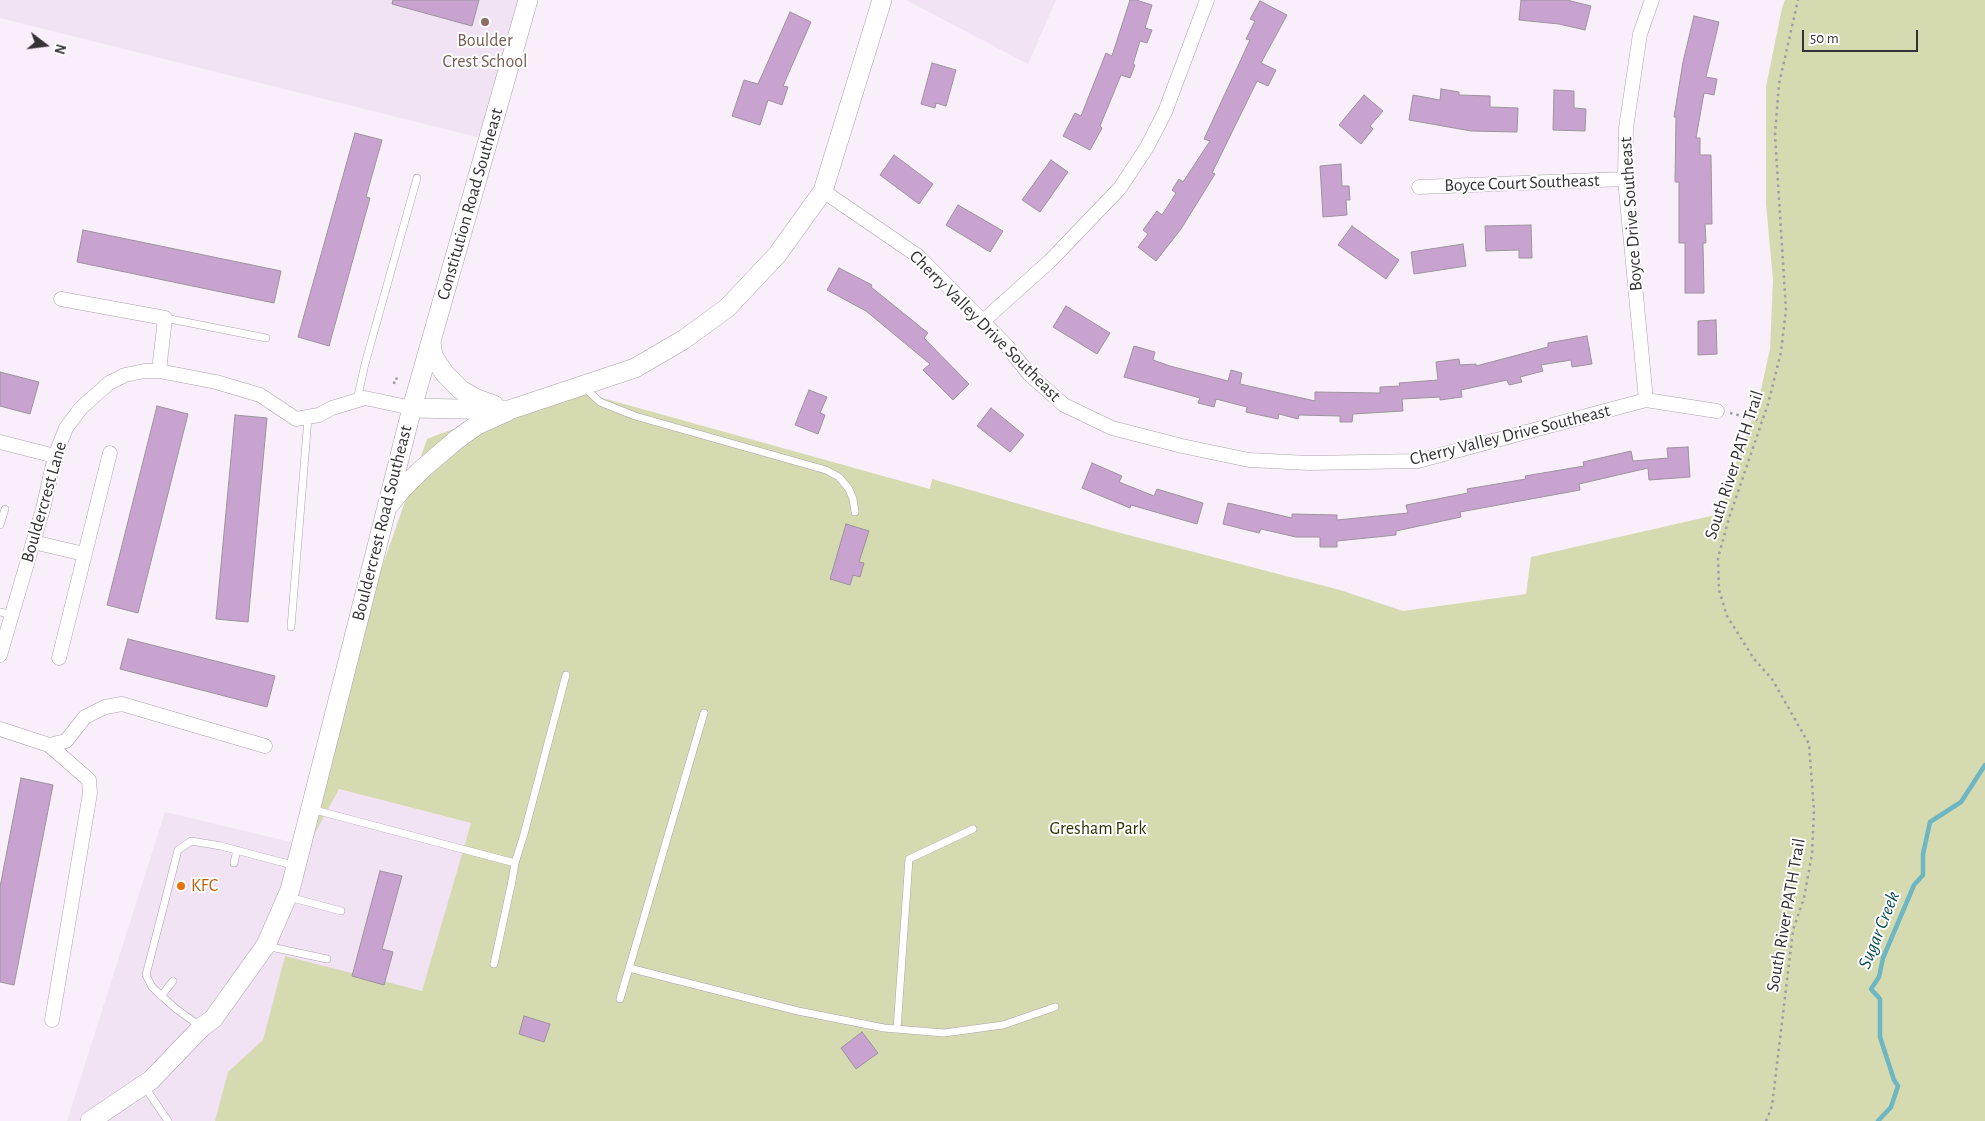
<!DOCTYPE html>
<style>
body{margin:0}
#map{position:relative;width:1985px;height:1121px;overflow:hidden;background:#f8effa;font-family:"Alegreya Sans",sans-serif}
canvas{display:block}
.north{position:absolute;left:20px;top:20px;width:50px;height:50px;-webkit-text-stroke:4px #fff;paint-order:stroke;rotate:105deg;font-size:14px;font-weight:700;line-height:20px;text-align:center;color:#353236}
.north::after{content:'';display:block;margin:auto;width:18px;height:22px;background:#353236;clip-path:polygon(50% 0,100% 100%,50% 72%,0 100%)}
.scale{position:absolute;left:1802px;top:30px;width:116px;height:22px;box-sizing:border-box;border:2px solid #353236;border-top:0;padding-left:6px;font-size:15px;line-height:18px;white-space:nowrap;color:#353236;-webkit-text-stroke:4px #fff;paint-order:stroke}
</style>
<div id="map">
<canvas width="1985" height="1121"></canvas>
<div class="north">N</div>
<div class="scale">50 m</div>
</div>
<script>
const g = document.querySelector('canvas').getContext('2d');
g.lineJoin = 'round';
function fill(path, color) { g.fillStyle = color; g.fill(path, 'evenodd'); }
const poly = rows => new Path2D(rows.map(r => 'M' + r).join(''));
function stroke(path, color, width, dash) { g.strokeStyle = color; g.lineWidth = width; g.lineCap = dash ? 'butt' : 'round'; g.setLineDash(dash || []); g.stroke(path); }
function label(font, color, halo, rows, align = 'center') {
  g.font = font + ' "Alegreya Sans",sans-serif'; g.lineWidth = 4; g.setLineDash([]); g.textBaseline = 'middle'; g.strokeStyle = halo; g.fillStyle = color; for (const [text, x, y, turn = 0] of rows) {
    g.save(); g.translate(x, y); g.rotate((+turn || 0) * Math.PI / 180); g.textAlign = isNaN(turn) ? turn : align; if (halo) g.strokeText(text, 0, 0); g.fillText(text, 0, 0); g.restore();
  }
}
fill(poly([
 [0,0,529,0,489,140,0,18],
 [906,0,1056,0,1028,64],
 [338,789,471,823,422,992,285,956,243,1121,67,1121,165,812,308,846]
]), '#f1e2f4');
fill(poly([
 [1785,0,1985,0,1985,1121,215,1121,228,1072,263,1040,285,956,422,991,471,823,339,789,308,846,357,638,427,439,563,387,930,489,932,479,1113,531,1340,590,1403,611,1526,594,1531,557,1720,514,1734,469,1758,403,1770,349,1773,280,1766,204,1766,87,1782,8]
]), '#d6dab1');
stroke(poly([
 [1878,1121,1891,1107,1898,1086,1894,1080,1880,1037,1880,999,1871,989,1879,977,1883,958,1914,885,1923,875,1923,854,1930,822,1961,802,1985,765]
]), '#6db6c2', 4.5);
const building = poly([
 [393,0,479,0,472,26,392,4,393,0],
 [1130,0,1136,0,1152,5,1145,28,1152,30,1147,43,1140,41,1133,64,1135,65,1130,78,1121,75,1100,126,1102,128,1090,150,1063,136,1075,113,1081,116,1106,53,1112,56,1130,0],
 [1521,0,1567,0,1591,6,1585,30,1559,24,1519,20,1521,0],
 [1260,1,1287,15,1261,63,1276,70,1268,86,1257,81,1212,173,1215,174,1181,229,1156,261,1138,247,1148,234,1143,230,1157,211,1162,215,1176,193,1172,190,1179,179,1183,182,1210,141,1204,139,1250,40,1246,39,1255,21,1250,19,1260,1],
 [790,12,811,22,783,86,788,87,782,105,768,100,760,125,732,116,744,80,758,84,790,12],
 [1694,16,1719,22,1706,77,1717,79,1714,95,1704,93,1696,138,1700,138,1700,155,1711,155,1712,224,1705,224,1706,243,1703,243,1704,293,1685,293,1685,243,1679,243,1679,182,1675,182,1676,117,1674,117,1683,62,1694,16],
 [932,63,956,70,946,106,936,103,935,108,921,104,932,63],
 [1441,89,1459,92,1459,95,1490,96,1490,107,1518,108,1517,132,1471,131,1409,120,1413,95,1440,100,1441,89],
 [1554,90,1574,91,1574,108,1586,109,1585,131,1553,130,1554,90],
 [1364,95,1383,111,1370,126,1373,129,1361,144,1339,125,1364,95],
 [355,133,382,140,366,197,370,198,329,346,298,337,355,133],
 [894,155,933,184,919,204,880,175,894,155],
 [1051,160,1068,172,1040,212,1022,200,1051,160],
 [1341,164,1342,186,1349,186,1350,200,1346,200,1347,215,1323,217,1320,166,1341,164],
 [958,205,1003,231,990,252,946,225,958,205],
 [1531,225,1532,258,1519,258,1519,250,1486,251,1485,226,1531,225],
 [1352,226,1399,260,1386,279,1338,245,1352,226],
 [83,230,281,271,274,303,77,262,83,230],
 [1463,244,1466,266,1414,274,1411,252,1463,244],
 [839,268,872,285,871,287,928,333,924,338,969,384,953,400,923,370,930,364,866,311,827,290,839,268],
 [1066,306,1110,333,1097,354,1053,327,1066,306],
 [1716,320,1717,354,1698,355,1698,321,1716,320],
 [1587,336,1592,364,1572,367,1571,360,1541,365,1543,371,1520,377,1522,382,1509,385,1507,380,1461,390,1462,397,1440,400,1440,397,1402,399,1403,411,1353,414,1352,422,1340,422,1340,416,1299,415,1298,419,1279,414,1278,419,1246,412,1247,407,1216,399,1214,407,1198,403,1200,398,1124,377,1134,346,1155,352,1153,360,1170,366,1228,381,1231,370,1242,373,1240,384,1315,401,1315,392,1380,393,1380,387,1400,386,1399,383,1438,380,1436,362,1459,359,1460,365,1476,364,1476,366,1548,347,1548,343,1587,336],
 [0,372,39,382,30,414,0,406,0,372],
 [809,390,827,397,820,413,825,415,818,434,795,425,809,390],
 [157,406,188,414,138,613,107,605,157,406],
 [991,408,1024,435,1010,452,977,426,991,408],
 [235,415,267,418,248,622,216,619,235,415],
 [1688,447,1690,477,1649,480,1648,468,1579,484,1580,490,1460,512,1461,517,1396,531,1396,535,1337,541,1337,547,1320,547,1320,537,1296,537,1261,529,1259,533,1223,524,1228,503,1292,518,1292,514,1337,515,1337,520,1408,513,1406,505,1468,493,1467,489,1526,479,1525,476,1584,466,1583,462,1631,451,1633,461,1668,458,1667,448,1688,447],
 [1092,463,1122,476,1119,482,1154,496,1157,489,1203,503,1197,524,1131,505,1130,508,1082,488,1092,463],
 [846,524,869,531,859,562,864,563,860,577,853,575,850,585,830,579,846,524],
 [128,639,275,676,267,707,120,669,128,639],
 [21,778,53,785,14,985,0,982,0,887,21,778],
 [380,871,402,876,382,949,393,952,384,985,352,976,380,871],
 [524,1016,550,1024,544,1042,519,1034,524,1016],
 [862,1032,878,1053,856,1069,841,1048,862,1032]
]);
fill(building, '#c9a3d0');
stroke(building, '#9c939d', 1);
const lane = poly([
 [165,318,266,338],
 [583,386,600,402,635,416,826,470,839,477,849,489,853,499,855,512],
 [357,400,365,364,417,178],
 [0,525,5,509],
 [0,612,12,615],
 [291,627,308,418],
 [311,809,515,863,512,881,494,964],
 [234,863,237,850],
 [515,863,524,834,566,675],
 [289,897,341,911],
 [266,946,327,959],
 [629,968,798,1011,884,1028,944,1033,1003,1025,1055,1007],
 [161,996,173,981],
 [620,999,704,713],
 [201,1027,175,1008,152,987,146,975,178,850,191,841,221,846,296,866],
 [897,1029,909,859,973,829],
 [144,1086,168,1121]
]);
const street = poly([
 [1419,187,1625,179],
 [823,191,918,256,1006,345,1029,374,1064,405,1112,428,1182,446,1249,460,1309,463,1418,461,1646,400,1717,411],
 [61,299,165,318,159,371],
 [982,322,1050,261,1120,188,1147,147,1165,112,1207,0],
 [1646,400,1625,179,1626,128,1640,34,1652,0],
 [0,442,55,456],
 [33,542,84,554],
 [0,655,43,509,55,456,66,428,81,408,109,383,125,375,144,371,159,371,216,382,260,395,296,419,319,415,332,408,365,398,412,408],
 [59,658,110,453],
 [0,729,49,745,66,741,85,717,105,707,122,704,265,746],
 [49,745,89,780,90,793,52,1020]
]);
const secondary = poly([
 [431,342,433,356,445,374,461,390,477,399,494,405],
 [412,408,509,410,635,368,683,340,727,308,777,255,823,191,882,0],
 [390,504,403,488,421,470,456,440,477,425,506,412],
 [90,1121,151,1080,202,1027,213,1019,266,945,290,890,412,408,528,0]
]);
stroke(lane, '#aba2ad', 8);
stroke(street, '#aba2ad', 15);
stroke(secondary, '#aba2ad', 20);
stroke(poly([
 [394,384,395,378,400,380],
 [1730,413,1762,421],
 [1766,1121,1772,1106,1793,930,1804,898,1812,854,1814,811,1809,744,1772,679,1754,659,1727,616,1719,590,1718,558,1729,518,1768,404,1781,352,1786,310,1775,135,1779,84,1798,0]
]), '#a19ba3', 2.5, [2.5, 4]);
stroke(lane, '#fff', 7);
stroke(street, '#fff', 14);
stroke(secondary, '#fff', 19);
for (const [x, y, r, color] of [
 [485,22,5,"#8d6e63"],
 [181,886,5,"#e8710a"]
]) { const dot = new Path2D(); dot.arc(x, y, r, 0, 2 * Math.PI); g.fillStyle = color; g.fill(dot); stroke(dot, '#fff', 2); }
label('18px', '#785e54', '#fff', [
 ["Boulder",485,41],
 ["Crest School",485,62]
]);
label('18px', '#353236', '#fff', [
 ["Boyce Court Southeast",1522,183,-2],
 ["Constitution Road Southeast",470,204,-74],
 ["Boyce Drive Southeast",1631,214,-94],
 ["Cherry Valley Drive Southeast",985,326,45],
 ["Cherry Valley Drive Southeast",1510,435,-14],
 ["South River PATH Trail",1734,465,-72],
 ["Bouldercrest Lane",44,502,-74],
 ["Bouldercrest Road Southeast",382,523,-76],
 ["South River PATH Trail",1786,915,-80]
]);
label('18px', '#2f3103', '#fff', [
 ["Gresham Park",1098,829]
]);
label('18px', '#c56008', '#fff', [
 ["KFC",191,886]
], 'left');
label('italic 19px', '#0a4d56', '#fff', [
 ["Sugar Creek",1879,930,-68]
]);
</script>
